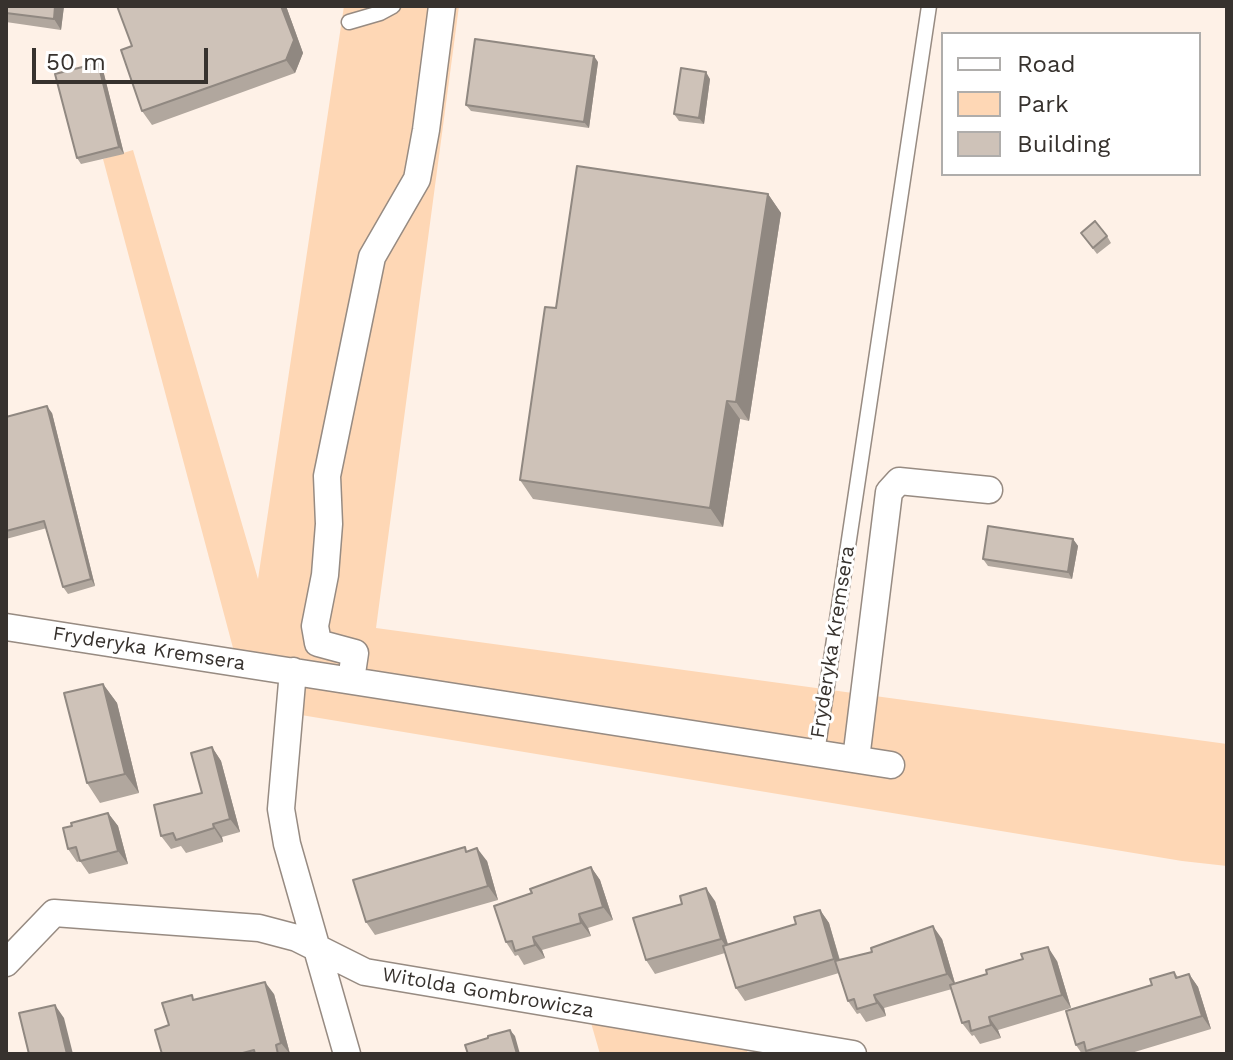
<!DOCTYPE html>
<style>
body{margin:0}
#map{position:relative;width:1233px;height:1060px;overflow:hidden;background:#fef1e7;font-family:"Work Sans",sans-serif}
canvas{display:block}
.frame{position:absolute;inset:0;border:8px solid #37322e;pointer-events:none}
.legend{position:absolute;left:941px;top:32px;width:260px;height:144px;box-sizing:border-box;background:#fff;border:2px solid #afadab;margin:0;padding:10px 14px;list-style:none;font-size:24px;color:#37322e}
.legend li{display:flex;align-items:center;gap:16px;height:40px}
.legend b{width:40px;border:2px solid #afadab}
.scale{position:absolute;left:32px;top:48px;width:176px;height:36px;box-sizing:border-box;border:4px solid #37322e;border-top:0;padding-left:10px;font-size:24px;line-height:28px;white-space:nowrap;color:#37322e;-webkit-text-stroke:6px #fff;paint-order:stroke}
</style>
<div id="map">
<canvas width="1233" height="1060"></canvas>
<div class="frame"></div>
<ul class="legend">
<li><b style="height:10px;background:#fff"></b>Road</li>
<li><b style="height:22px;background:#fed7b5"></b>Park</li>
<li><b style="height:22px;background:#cec2b8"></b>Building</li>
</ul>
<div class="scale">50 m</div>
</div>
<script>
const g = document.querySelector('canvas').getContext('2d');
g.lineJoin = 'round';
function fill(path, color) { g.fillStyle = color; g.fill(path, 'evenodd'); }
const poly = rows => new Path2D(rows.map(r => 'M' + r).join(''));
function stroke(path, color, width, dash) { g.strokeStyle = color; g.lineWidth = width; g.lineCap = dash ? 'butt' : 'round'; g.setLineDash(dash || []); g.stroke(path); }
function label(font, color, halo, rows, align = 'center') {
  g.font = font + ' "Work Sans",sans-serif'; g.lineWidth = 6; g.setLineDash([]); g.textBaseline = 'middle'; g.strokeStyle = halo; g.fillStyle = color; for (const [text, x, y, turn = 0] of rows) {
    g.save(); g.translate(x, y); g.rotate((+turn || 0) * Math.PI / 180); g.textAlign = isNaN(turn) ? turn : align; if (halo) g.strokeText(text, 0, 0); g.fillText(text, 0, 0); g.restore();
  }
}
fill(poly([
 [344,6,459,6,376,628,1227,744,1227,866,1182,861,289,713,292,671,237,663,103,159,133,150,258,579],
 [587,1009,743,1035,748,1054,600,1054]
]), '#fed7b5');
const lane = poly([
 [349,22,380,13,393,6],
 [817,753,929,6]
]);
const street = poly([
 [6,627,891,765],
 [293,671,281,809,287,844,347,1054],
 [351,680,355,653,318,643,315,626,325,575,329,524,327,476,372,257,417,179,426,130,442,6],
 [856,759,889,492,899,481,989,490],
 [6,963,54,913,259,928,297,938,365,972,853,1054]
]);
stroke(lane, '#978b82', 17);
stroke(street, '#978b82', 29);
stroke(lane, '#fff', 14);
stroke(street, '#fff', 26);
fill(poly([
 [6,6,64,6,61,30,6,22],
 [117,6,286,6,303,53,295,73,152,125,142,111,132,46],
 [598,62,589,128,471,111,466,105],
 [103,70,124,154,81,164,77,158],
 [710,79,704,124,679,121,674,114],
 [768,194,781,213,749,421,740,419,723,527,533,499,520,480,556,308],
 [1081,233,1107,236,1111,243,1097,254],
 [52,413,95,586,68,594,63,587,47,528,6,539,6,417],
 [1073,539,1078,546,1072,579,988,566,983,559],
 [103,684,117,703,139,793,100,803,87,783],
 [212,747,221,761,240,832,222,837,223,842,186,853,181,846,171,849,161,836,202,793],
 [108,813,118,826,128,864,89,874,80,861,77,862,68,849,72,826],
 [467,851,487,861,498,900,375,935,366,922],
 [591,867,600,880,613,920,588,928,591,936,542,950,545,958,524,965,518,955,515,956,506,942,532,893],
 [715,901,728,944,796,924,820,910,829,923,840,960,942,939,955,983,1057,961,1071,1008,998,1030,1001,1038,980,1044,974,1035,972,1036,962,1023,952,989,884,1008,886,1016,866,1022,860,1013,857,1014,848,1001,839,973,745,1001,736,988,725,953,655,974,646,960],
 [1174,972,1178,977,1189,974,1198,987,1211,1029,1128,1054,1082,1054,1076,1045,1152,985],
 [274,994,290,1054,162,1054,169,1025,195,1000]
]), '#b1a79e');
fill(poly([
 [55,6,64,6,61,30,54,19],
 [281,6,286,6,303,53,295,73,286,60],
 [594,56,598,62,589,128,584,122],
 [98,63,103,70,124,154,119,147],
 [706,72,710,79,704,124,699,118],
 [768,194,781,213,749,421,736,402],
 [727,401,740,419,723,527,710,508],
 [47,406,52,413,95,586,91,579],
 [1073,539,1078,546,1072,579,1068,572],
 [103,684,117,703,139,793,125,774],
 [212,747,221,761,240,832,230,819],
 [108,813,118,826,128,864,118,851],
 [213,824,222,837,223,842,214,828],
 [477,848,487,861,498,900,488,886],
 [591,867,600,880,613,920,603,907],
 [706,888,715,901,730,952,721,939],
 [820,910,829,923,843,972,834,959],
 [579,914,588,928,591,936,581,923],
 [933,926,942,939,956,987,947,974],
 [533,937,542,950,545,958,535,945],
 [1048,947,1057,961,1071,1008,1062,995],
 [1189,974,1198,987,1211,1029,1202,1016],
 [265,982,274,994,290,1054,281,1043],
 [874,995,884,1008,886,1016,877,1003],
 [55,1005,64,1018,73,1054,67,1054],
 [989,1017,998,1030,1001,1038,991,1025],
 [510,1030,515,1036,520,1054,517,1054]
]), '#908881');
const building = poly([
 [6,6,55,6,54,19,6,13,6,6],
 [117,6,281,6,294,40,286,60,142,111,121,50,132,46,117,6],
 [475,39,594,56,584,122,466,105,475,39],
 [98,63,119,147,77,158,55,74,98,63],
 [681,68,706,72,699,118,674,114,681,68],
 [577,166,768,194,736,402,727,401,710,508,520,480,545,307,556,308,577,166],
 [1095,221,1107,236,1093,248,1081,233,1095,221],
 [47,406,91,579,63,587,44,521,6,531,6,417,47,406],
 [988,526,1073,539,1068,572,983,559,988,526],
 [103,684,125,774,87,783,64,693,103,684],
 [212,747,230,819,213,824,214,828,176,840,173,833,161,836,154,805,202,793,191,753,212,747],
 [108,813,118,851,80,861,76,847,68,849,63,828,72,826,71,823,108,813],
 [465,847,466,852,477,848,488,886,366,922,353,880,465,847],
 [591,867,603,907,579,914,581,923,533,937,535,945,515,951,512,941,506,942,494,906,532,893,530,889,591,867],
 [706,888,721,939,646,960,633,918,682,904,680,896,706,888],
 [820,910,834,959,736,988,723,946,796,924,794,917,820,910],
 [933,926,947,974,874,995,877,1003,857,1009,854,999,848,1001,835,961,872,952,871,948,933,926],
 [1048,947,1062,995,989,1017,991,1025,971,1031,969,1021,962,1023,950,985,987,974,986,970,1023,959,1021,954,1048,947],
 [1174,972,1176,978,1189,974,1202,1016,1086,1051,1084,1042,1076,1045,1066,1011,1152,985,1150,979,1174,972],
 [265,982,281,1043,276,1045,278,1054,255,1054,254,1050,239,1054,162,1054,155,1030,169,1025,162,1003,192,995,193,1000,265,982],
 [55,1005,67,1054,29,1054,19,1013,55,1005],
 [510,1030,517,1054,468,1054,465,1045,488,1038,488,1036,510,1030]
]);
fill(building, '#cec2b8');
stroke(building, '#908881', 2);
label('20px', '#37322e', '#fff', [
 ["Fryderyka Kremsera",833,642,-81],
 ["Fryderyka Kremsera",149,649,9],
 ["Witolda Gombrowicza",488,993,10]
]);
</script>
